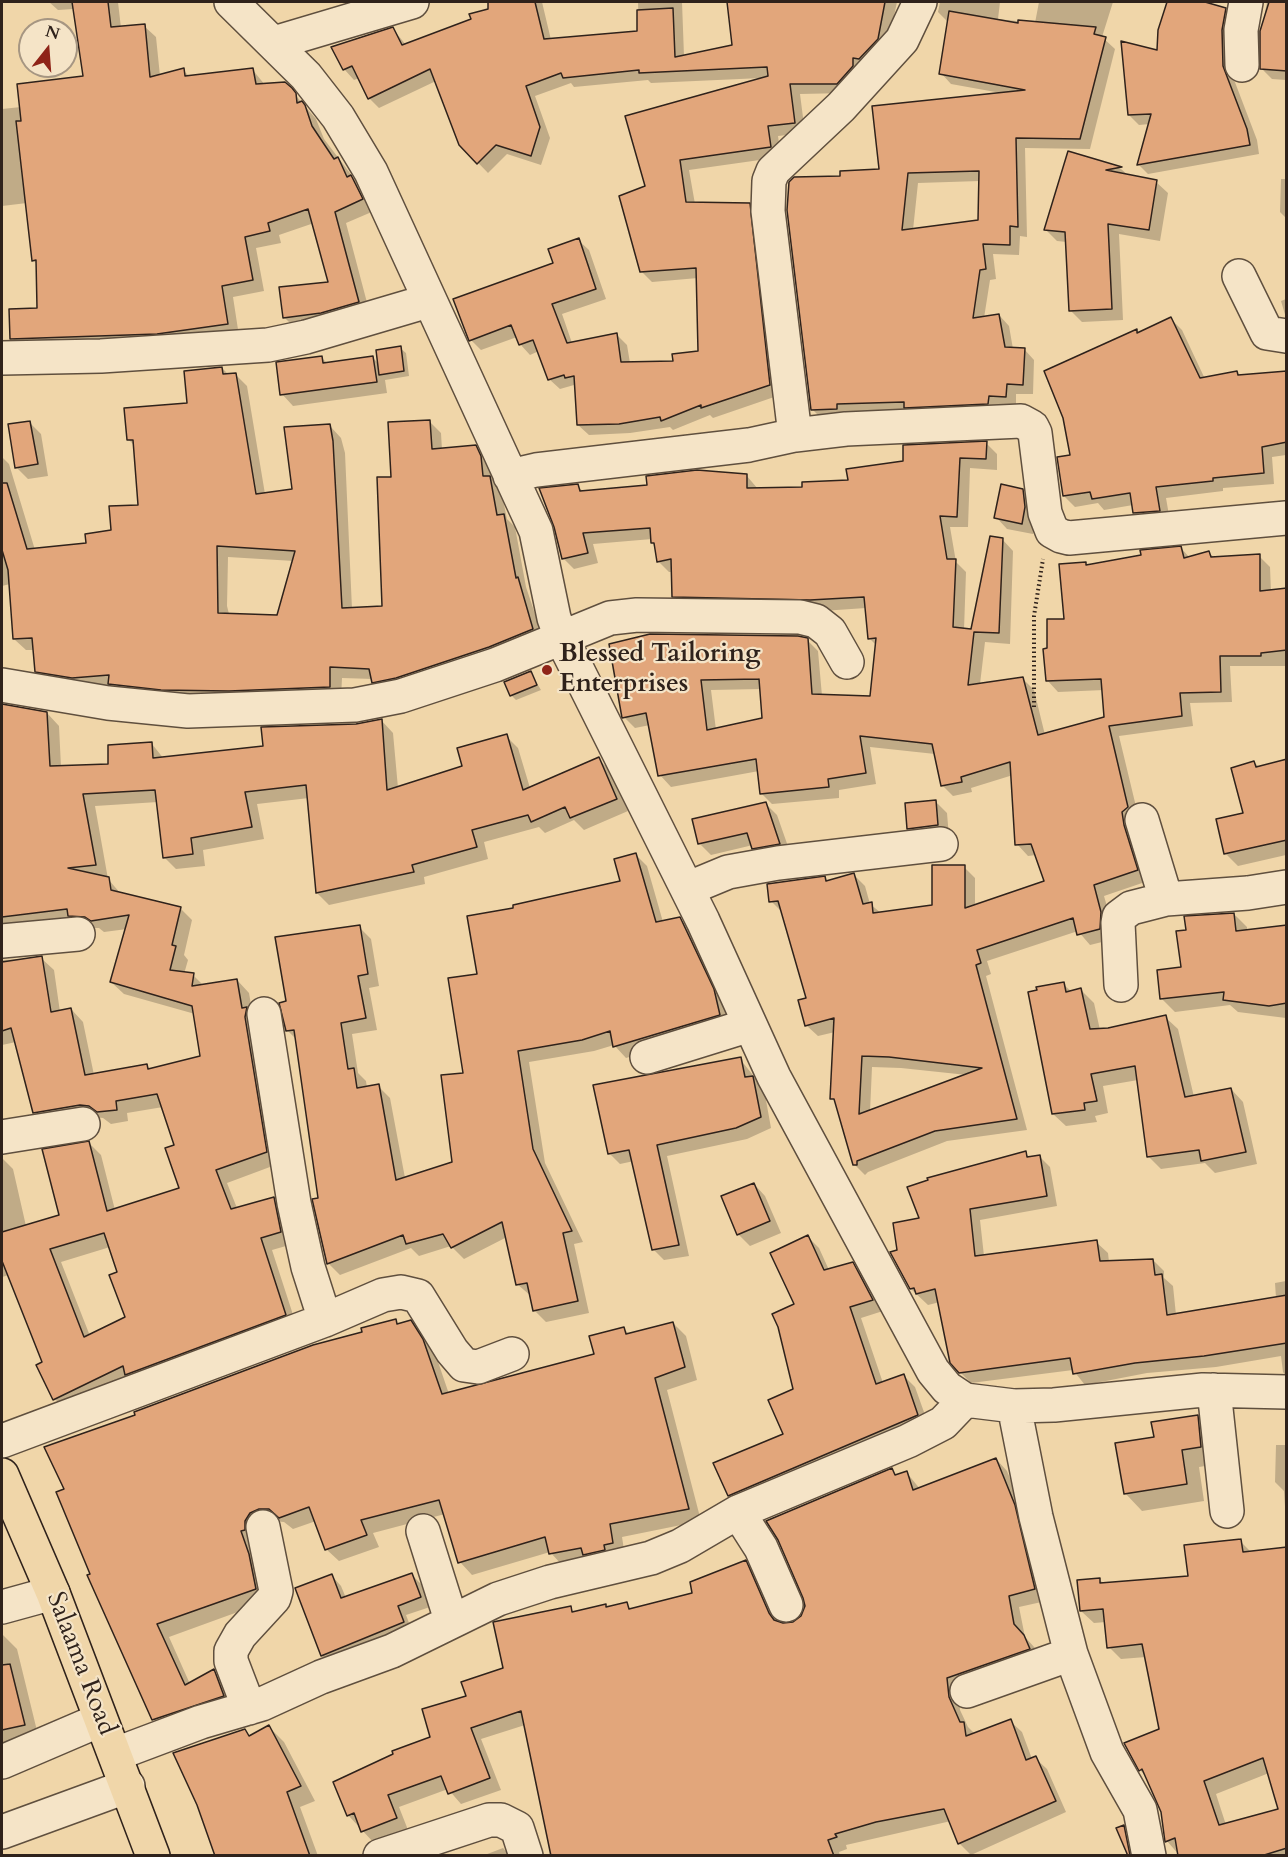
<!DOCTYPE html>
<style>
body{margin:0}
#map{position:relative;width:1288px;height:1857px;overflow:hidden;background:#f0d6a9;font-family:Cardo,serif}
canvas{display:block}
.frame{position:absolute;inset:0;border:3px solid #2f221b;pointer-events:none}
.north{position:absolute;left:18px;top:18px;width:60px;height:60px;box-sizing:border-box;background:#f5e4c7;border:2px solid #a69682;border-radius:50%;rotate:17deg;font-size:16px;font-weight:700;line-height:24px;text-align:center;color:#2f221b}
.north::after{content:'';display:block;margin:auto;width:21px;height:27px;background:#8f2418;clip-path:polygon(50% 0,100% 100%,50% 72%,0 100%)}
</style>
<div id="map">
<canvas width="1288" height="1857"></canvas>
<div class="frame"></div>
<div class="north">N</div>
</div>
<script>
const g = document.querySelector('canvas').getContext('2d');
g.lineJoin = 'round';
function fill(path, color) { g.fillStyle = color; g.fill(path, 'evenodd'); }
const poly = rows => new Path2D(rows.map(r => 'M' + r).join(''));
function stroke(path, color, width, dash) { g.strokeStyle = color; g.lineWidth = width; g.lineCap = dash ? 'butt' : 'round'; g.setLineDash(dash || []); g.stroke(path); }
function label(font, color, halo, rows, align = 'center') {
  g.font = font + ' Cardo,serif'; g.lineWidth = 4.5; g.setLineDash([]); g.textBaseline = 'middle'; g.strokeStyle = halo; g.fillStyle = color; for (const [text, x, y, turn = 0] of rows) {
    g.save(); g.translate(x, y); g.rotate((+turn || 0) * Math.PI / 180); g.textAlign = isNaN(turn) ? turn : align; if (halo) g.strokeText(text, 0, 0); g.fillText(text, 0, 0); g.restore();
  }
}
fill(poly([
 [49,2,118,2,121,28,144,26,156,37,160,76,183,70,190,77,252,69,265,85,285,83,316,119,324,139,362,189,374,211,346,223,370,314,296,329,284,317,330,283,314,223,279,235,281,243,256,248,264,291,233,297,239,336,24,350,12,338,38,310,38,265,33,260,27,203,2,206,2,109,21,107,85,77,73,9,58,10],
 [489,2,542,2,551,40,639,33,638,2,682,2,684,56,734,46,728,2,897,2,887,49,847,93,800,94,805,133,778,136,781,157,689,170,695,204,749,205,759,215,780,395,713,418,710,415,673,430,670,427,630,433,589,435,578,425,576,388,574,385,560,389,549,379,539,351,530,355,520,344,517,337,481,350,471,340,578,240,589,250,606,299,562,314,572,343,617,335,627,345,630,363,674,362,699,352,698,278,652,282,642,272,647,187,762,78,651,83,648,80,574,87,571,83,535,96,550,138,541,165,507,154,488,173,460,144,436,81,379,108,369,98,359,78,354,80,344,69,393,29,406,45,472,20,489,10],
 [940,2,1000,2,998,19,1035,23,1039,2,1113,2,1102,37,1115,49,1090,149,1025,148,1027,237,1020,236,1019,255,993,254,996,279,990,280,984,318,999,315,1009,326,1013,349,1024,349,1034,360,1033,394,1016,394,1016,407,823,420,812,409,841,177,881,171,1001,93,951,84,941,73,948,22,938,12],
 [980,181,979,222,913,230,918,183],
 [1168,2,1200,2,1225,9,1235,19,1233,77,1257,140,1259,154,1148,174,1138,164,1150,124,1139,125,1129,115,1158,52,1159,30],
 [1267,2,1286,2,1286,109,1286,80,1272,79,1261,68,1261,32],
 [1069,153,1121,169,1129,176,1156,182,1168,193,1160,241,1119,234,1123,320,1082,322,1070,310,1067,242,1057,241,1045,229],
 [1281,179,1286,179,1286,218,1280,212],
 [1286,299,1286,318,1281,301],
 [1171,319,1182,330,1205,379,1236,372,1241,377,1286,372,1286,455,1272,457,1274,484,1223,488,1223,491,1166,498,1170,521,1146,524,1135,513,1133,505,1104,510,1098,503,1075,507,1064,496,1072,456,1136,331,1139,334],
 [400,348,406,353,409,376,385,380,387,393,293,406,282,394,321,357,327,363,372,357,379,364],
 [222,368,229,375,236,375,247,386,265,494,293,490,330,426,341,438,345,453,352,609,383,607,392,478,429,421,441,433,442,450,475,446,487,458,494,482,501,490,507,519,515,527,526,587,544,641,385,694,373,679,342,678,341,698,242,702,48,683,36,671,34,650,26,650,14,639,10,584,2,586,2,457,9,464,35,550,88,544,113,531,140,507,135,446,128,439,188,404],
 [228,557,294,561,279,616,229,614,227,606],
 [29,422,41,434,48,476,28,479,17,468,9,426],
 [986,443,997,454,997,470,970,468,968,527,950,527,956,562,966,572,964,630,973,631,1002,539,1013,551,1010,644,985,642,980,684,1022,678,1034,690,1045,735,1106,718,1104,690,1058,692,1047,680,1049,650,1065,620,1085,564,1088,566,1181,548,1190,558,1209,553,1215,558,1259,556,1270,567,1271,592,1286,591,1286,666,1230,666,1232,702,1190,703,1193,726,1119,736,1139,819,1148,881,1104,896,1112,924,1110,940,1090,945,1078,931,987,961,991,974,986,976,1027,1130,947,1141,868,1172,865,1175,854,1164,837,1103,832,1098,835,1032,818,1036,806,1025,808,999,782,912,771,901,825,878,829,882,854,875,865,886,870,904,881,913,934,907,964,867,975,878,975,906,1046,882,1036,855,1028,856,1017,844,1013,775,971,788,972,792,953,796,942,785,935,754,870,747,876,784,839,790,839,798,772,804,761,793,759,771,671,787,660,775,650,725,635,728,624,717,611,645,807,640,818,651,822,696,871,698,877,646,869,638,866,608,822,611,685,607,674,596,673,572,669,572,658,561,652,539,593,544,598,563,574,569,563,558,577,486,584,492,746,475,758,489,804,488,849,481,905,462],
 [761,689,763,719,716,730,711,690],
 [872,1067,901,1068,967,1075,870,1112],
 [1022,490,1034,502,1036,519,1033,534,1007,529,996,517],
 [530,672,541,690,516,700,511,695],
 [2,705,47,713,59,726,61,767,110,766,152,744,164,759,264,747,381,720,393,733,398,788,464,767,506,736,518,748,530,788,599,759,611,772,628,811,584,830,574,820,545,833,539,827,484,842,488,859,424,877,425,884,329,905,317,893,309,798,257,804,264,839,203,850,205,866,176,869,164,857,158,802,95,806,108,879,121,894,180,908,192,920,184,955,188,960,184,974,193,975,204,986,237,980,249,993,278,1164,227,1183,237,1208,274,1199,286,1211,293,1244,272,1250,297,1327,67,1411,55,1399,38,1365,44,1363,9,1275,2,1277,2,1158,13,1169,26,1226,61,1216,89,1143,101,1155,115,1210,181,1189,176,1146,163,1107,127,1113,128,1121,111,1124,103,1118,93,1117,47,1125,34,1112,16,1042,2,1045,2,960,41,958,54,970,60,1012,71,1009,83,1022,94,1075,147,1066,151,1070,202,1057,195,1014,124,994,111,982,127,929,104,932,99,928,81,928,2,940],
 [110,1247,119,1273,127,1318,90,1336,61,1262],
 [1286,760,1286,855,1238,866,1225,853,1245,814,1254,762,1259,767],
 [936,802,947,813,949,837,920,840,908,828],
 [765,803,777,815,791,855,765,859,753,845,711,855,700,844],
 [635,854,647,866,663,922,679,918,692,930,725,1003,732,1026,626,1058,614,1045,594,1051,529,1062,545,1163,583,1242,574,1244,589,1313,546,1322,534,1310,531,1296,517,1284,507,1237,464,1259,451,1246,419,1256,411,1248,340,1275,328,1263,297,1040,287,1030,288,1003,359,927,371,939,379,986,369,988,377,1030,352,1034,358,1073,366,1081,367,1088,378,1086,390,1098,405,1178,453,1163,479,975,515,909,622,882],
 [1234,914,1247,927,1247,931,1286,926,1286,1018,1238,1012,1230,1005,1175,1012,1162,999,1182,968],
 [1063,984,1072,992,1081,990,1094,1003,1100,1030,1165,1017,1178,1029,1194,1097,1231,1089,1243,1102,1257,1164,1215,1173,1205,1163,1161,1169,1149,1157,1138,1080,1103,1086,1108,1113,1095,1116,1097,1122,1066,1126,1053,1114],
 [740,1059,764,1089,771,1128,747,1139,667,1156,689,1256,664,1260,653,1249,634,1161,620,1164,609,1153],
 [1025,1153,1031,1158,1039,1156,1050,1167,1057,1206,980,1220,984,1256,1096,1242,1108,1253,1109,1262,1153,1260,1164,1271,1164,1278,1173,1286,1176,1315,1276,1298,1275,1283,1286,1281,1286,1376,1283,1372,1281,1356,1216,1367,1147,1373,1085,1385,1073,1370,971,1383,960,1372,940,1302,928,1305,911,1289,899,1251,921,1219],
 [754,1184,765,1196,781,1233,750,1246,738,1234],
 [808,1237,819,1248,829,1270,852,1264,864,1275,883,1311,861,1318,883,1383,904,1376,915,1387,929,1426,740,1507,729,1496,785,1435,795,1390,796,1305],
 [395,1321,400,1325,410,1321,423,1334,435,1353,449,1394,595,1355,624,1329,630,1335,673,1323,686,1336,697,1380,667,1390,701,1521,622,1537,625,1556,563,1566,550,1552,472,1575,460,1562,445,1514,373,1533,379,1547,339,1561,326,1549,316,1521,293,1529,284,1522,272,1521,268,1601,169,1637,190,1684,214,1671,226,1684,236,1708,166,1732,153,1719,89,1575,364,1333],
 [1197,1417,1215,1434,1218,1464,1199,1467,1204,1501,1142,1511,1125,1493,1155,1438],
 [1276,1445,1286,1445,1286,1522,1284,1491,1275,1482],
 [996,1459,1007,1471,1026,1518,1046,1601,1019,1607,1025,1637,1035,1648,1040,1660,958,1689,960,1710,968,1727,975,1734,1010,1721,1022,1732,1032,1759,1035,1758,1047,1769,1066,1812,971,1855,959,1843,951,1821,846,1845,847,1849,839,1852,840,1856,553,1856,525,1725,481,1739,501,1790,461,1804,448,1789,399,1807,408,1830,374,1843,348,1815,432,1738,468,1697,505,1669,571,1608,575,1613,605,1605,608,1608,626,1604,632,1610,694,1594,745,1562,757,1573,779,1623,794,1624,803,1616,892,1470,898,1476,907,1473,920,1489],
 [1240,1541,1252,1553,1286,1608,1286,1856,1180,1856,1167,1841,1163,1811,1147,1777,1140,1770,1161,1730,1146,1657,1121,1659,1109,1647,1106,1622,1094,1623,1081,1611,1099,1579,1104,1584,1189,1577],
 [1269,1773,1280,1810,1226,1825,1216,1794],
 [412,1575,421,1584,430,1607,406,1615,412,1631,332,1665,322,1656,297,1589,332,1576,341,1586,346,1598],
 [2,1634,17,1649,39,1739,2,1748],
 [269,1727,284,1742,315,1801,300,1807,318,1856,217,1856,244,1730,251,1737],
 [503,1848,510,1856,482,1856]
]), '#0003');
const building = poly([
 [72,2,108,2,111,27,145,24,150,77,184,68,185,76,253,68,256,84,285,82,292,88,296,93,297,103,302,101,305,105,312,126,334,159,338,157,347,177,351,175,363,199,335,212,359,302,321,313,283,318,279,287,328,282,308,209,268,223,270,231,245,237,253,280,222,286,228,324,157,334,10,339,9,309,37,308,36,260,32,261,16,121,21,121,17,84,83,76,72,2],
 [488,2,535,2,544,39,637,31,637,10,673,8,675,57,732,45,727,2,885,2,878,39,859,59,853,58,853,66,837,84,790,84,795,123,768,126,771,147,680,160,686,202,750,203,770,385,701,408,701,405,661,421,660,417,619,424,577,425,574,376,565,378,564,375,548,380,533,340,519,345,511,325,469,341,453,299,553,263,548,249,579,238,596,289,552,304,567,343,617,333,621,362,673,361,672,354,698,351,696,268,640,272,619,196,645,186,625,116,768,76,767,67,639,73,639,70,563,78,561,73,526,86,540,127,531,156,496,145,477,164,459,145,430,69,368,99,352,66,343,70,331,47,393,27,402,45,471,19,469,14,488,9,488,2],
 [1167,2,1205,2,1226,8,1222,30,1223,66,1247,129,1250,145,1137,165,1151,114,1128,115,1121,41,1157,50,1158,30,1167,2],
 [1269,2,1287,2,1287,71,1260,69,1260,31,1269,2],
 [949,11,1018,23,1018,20,1096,27,1094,34,1106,37,1080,139,1016,138,1018,227,1010,226,1010,245,983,244,986,269,980,270,973,318,999,314,1005,347,1025,348,1023,385,1007,384,1006,397,989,396,988,404,904,408,904,402,837,404,837,409,811,410,787,210,789,182,794,177,840,176,840,171,879,169,872,106,1025,90,939,74,949,11],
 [979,171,978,220,902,230,908,173,979,171],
 [1068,151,1122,167,1106,170,1157,180,1149,230,1108,224,1112,309,1069,311,1065,232,1044,230,1068,151],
 [1171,317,1200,378,1237,371,1238,375,1287,371,1287,442,1262,447,1264,473,1213,478,1213,481,1156,487,1160,511,1133,513,1130,493,1092,499,1090,492,1063,496,1057,457,1070,455,1063,418,1044,371,1137,329,1137,333,1171,317],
 [401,346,404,371,379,375,376,350,401,346],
 [322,356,323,363,373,356,377,382,280,395,276,362,322,356],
 [222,367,223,374,236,373,256,494,292,489,284,427,330,424,333,441,342,608,382,606,377,477,391,477,388,422,430,420,432,449,476,445,481,456,483,476,490,476,497,515,504,514,516,578,518,577,533,629,489,647,396,678,372,683,369,669,330,667,330,687,229,691,161,690,108,684,109,675,72,678,35,672,32,638,13,639,8,570,2,550,2,483,7,483,27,549,86,543,85,534,111,530,109,506,138,505,133,440,127,440,124,408,187,403,184,371,222,367],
 [217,546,295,551,277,615,218,613,217,546],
 [30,421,38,464,15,468,8,424,30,421],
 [987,441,986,459,960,458,957,517,940,516,947,559,956,559,953,627,971,629,990,536,1003,538,999,633,974,632,968,685,1023,677,1038,735,1104,717,1101,679,1046,681,1043,649,1047,648,1047,619,1064,619,1059,564,1086,562,1086,565,1141,555,1140,550,1181,546,1184,558,1209,551,1211,557,1260,554,1260,591,1287,588,1287,650,1261,653,1261,656,1220,656,1221,692,1180,693,1182,716,1109,726,1128,807,1122,812,1124,825,1138,870,1094,885,1101,912,1100,929,1077,935,1073,918,977,950,981,963,976,965,1017,1119,935,1131,857,1161,857,1165,853,1165,834,1099,830,1099,834,1018,805,1026,798,1000,806,998,778,901,769,902,767,884,825,876,826,881,854,873,863,904,872,902,873,913,932,905,932,865,965,865,965,908,1044,881,1031,844,1015,845,1010,762,961,777,962,782,941,786,932,744,860,736,866,773,828,779,829,787,760,794,756,759,658,776,646,713,622,718,609,644,650,634,798,636,808,638,812,694,870,696,876,638,868,639,864,597,810,600,672,597,671,559,657,562,654,543,651,543,650,528,583,533,588,553,562,559,554,527,539,488,578,484,580,491,647,485,646,476,697,470,747,474,747,488,802,487,802,482,848,480,846,469,903,461,903,445,987,441],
 [759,679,762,718,707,730,701,680,759,679],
 [862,1056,889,1057,982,1068,859,1114,862,1056],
 [1001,484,1023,489,1025,507,1022,524,994,518,1001,484],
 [531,671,537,685,510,696,504,682,531,671],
 [2,704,47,712,50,766,108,764,108,745,152,742,153,758,263,746,261,727,356,724,382,719,387,790,462,766,457,748,507,734,523,790,599,757,617,799,570,818,565,807,531,822,528,815,472,830,477,847,412,865,414,872,316,893,306,785,245,792,252,827,191,838,193,854,163,858,155,790,83,794,96,865,68,868,109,877,111,890,181,907,172,945,176,946,170,970,194,973,192,986,237,979,242,1008,247,1007,245,1017,267,1152,216,1170,231,1209,274,1197,281,1232,261,1238,286,1315,125,1375,123,1366,53,1400,36,1365,42,1362,2,1261,2,1232,59,1215,42,1149,89,1141,107,1211,179,1188,165,1148,174,1145,157,1094,116,1101,117,1110,97,1112,89,1106,80,1105,33,1113,11,1028,2,1031,2,962,42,956,51,1012,71,1008,85,1075,147,1064,148,1069,200,1056,192,1006,110,982,129,915,91,921,85,917,68,916,67,909,2,917,2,704],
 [104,1233,117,1272,109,1275,125,1317,84,1337,50,1249,104,1233],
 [1287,759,1287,840,1224,854,1216,819,1243,813,1231,768,1254,761,1256,767,1287,759],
 [936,800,938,825,907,829,905,803,936,800],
 [766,802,780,844,752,849,747,833,698,844,692,819,766,802],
 [636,853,656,922,680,917,714,989,720,1015,613,1047,610,1031,582,1040,518,1051,533,1149,572,1231,563,1233,578,1301,533,1311,527,1283,516,1285,502,1222,451,1248,443,1234,406,1244,403,1235,327,1264,312,1199,318,1198,294,1030,286,1031,279,1003,286,1001,275,937,360,925,368,974,358,976,366,1018,341,1023,348,1069,354,1068,357,1088,379,1084,396,1180,452,1162,441,1075,463,1073,448,978,477,974,467,916,513,908,513,905,620,881,614,859,636,853],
 [1234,913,1236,931,1287,925,1287,1003,1269,1006,1223,1000,1224,992,1160,999,1157,970,1181,967,1176,931,1186,930,1184,916,1234,913],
 [1064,982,1066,992,1081,988,1090,1029,1108,1028,1166,1015,1185,1097,1231,1088,1246,1152,1201,1161,1199,1150,1147,1157,1135,1066,1091,1074,1097,1101,1084,1103,1085,1110,1052,1114,1028,992,1037,990,1036,987,1064,982],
 [741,1057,745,1077,753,1076,761,1117,736,1128,657,1145,679,1245,652,1250,629,1150,608,1154,593,1085,741,1057],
 [1026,1151,1027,1157,1040,1155,1047,1196,970,1209,975,1256,1097,1240,1100,1261,1153,1259,1155,1275,1162,1274,1167,1315,1287,1295,1287,1343,1204,1356,1135,1363,1073,1374,1070,1358,959,1373,950,1363,935,1289,916,1294,914,1288,910,1289,890,1252,897,1250,893,1223,919,1218,907,1187,928,1180,927,1178,1026,1151],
 [754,1183,770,1221,737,1235,721,1196,754,1183],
 [808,1235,824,1270,853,1262,873,1300,850,1307,876,1384,904,1374,918,1415,728,1496,713,1463,783,1434,768,1400,793,1389,778,1327,772,1314,794,1304,770,1253,808,1235],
 [396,1319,397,1324,411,1320,423,1339,442,1394,594,1354,589,1336,624,1327,626,1334,673,1322,685,1367,655,1378,689,1509,610,1524,613,1543,604,1545,605,1550,583,1555,581,1548,549,1554,545,1537,458,1563,439,1500,361,1520,367,1535,325,1550,309,1507,279,1518,269,1509,259,1509,250,1513,245,1521,245,1530,241,1531,249,1554,256,1589,157,1624,185,1685,214,1669,224,1696,152,1720,87,1575,90,1574,56,1492,64,1489,44,1447,135,1415,134,1412,313,1345,362,1332,361,1328,396,1319],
 [1198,1415,1201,1447,1182,1450,1187,1484,1124,1494,1115,1443,1154,1437,1151,1422,1198,1415],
 [996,1458,1015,1505,1035,1589,1009,1596,1014,1624,1024,1635,1030,1649,947,1678,949,1697,960,1722,964,1722,966,1736,1011,1719,1026,1760,1036,1756,1056,1801,958,1844,944,1809,876,1822,835,1834,837,1837,828,1840,834,1856,551,1856,521,1711,471,1728,490,1778,448,1794,441,1776,388,1795,397,1818,361,1832,354,1813,347,1816,333,1782,393,1754,392,1751,430,1737,422,1709,466,1696,461,1682,503,1668,493,1622,571,1606,572,1612,606,1604,606,1607,627,1602,629,1609,692,1593,690,1582,746,1560,769,1613,774,1620,783,1623,793,1622,801,1616,805,1606,803,1598,778,1540,766,1521,892,1468,895,1475,907,1471,913,1490,996,1458],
 [1241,1539,1243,1552,1287,1547,1287,1848,1261,1856,1178,1856,1175,1838,1165,1842,1161,1812,1142,1769,1139,1771,1124,1743,1159,1729,1142,1644,1107,1648,1103,1609,1080,1611,1077,1580,1100,1578,1100,1583,1188,1576,1184,1545,1241,1539],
 [1263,1758,1278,1809,1219,1825,1204,1781,1263,1758],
 [412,1573,421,1597,398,1606,404,1622,321,1656,295,1588,332,1574,341,1598,412,1573],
 [10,1664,25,1725,2,1730,2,1665,10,1664],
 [269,1725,301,1786,287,1792,310,1856,215,1856,197,1805,173,1753,245,1729,249,1736,269,1725],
 [1124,1825,1130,1855,1128,1856,1116,1828,1124,1825]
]);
fill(building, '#e2a67b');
stroke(building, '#2f221b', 1.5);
const minor = poly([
 [231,2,306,76,338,117,371,172,536,531,554,618,561,637,703,921,774,1077,933,1371,947,1388,965,1400,1014,1406,1054,1405,1203,1390,1286,1392],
 [274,43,412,2],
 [1242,65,1241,30,1246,2],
 [1239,276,1267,333,1286,336],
 [2,358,101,356,268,345,306,337,428,301],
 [795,435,768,211,769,181,773,171,841,107,902,40,920,2],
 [510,476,536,470,749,445,795,435,846,429,1021,421,1032,427,1035,433,1045,513,1052,531,1061,536,1069,538,1286,518],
 [2,685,108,703,188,711,355,705,401,696,495,665,610,618,637,615,800,617,816,621,830,632,847,662],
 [1142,820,1166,899],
 [687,889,728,872,778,863,941,844],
 [2,941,78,934],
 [1121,985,1118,923,1119,917,1131,908,1166,899,1248,893,1286,887],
 [264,1014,294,1203,308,1267,325,1320],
 [647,1057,750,1025],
 [2,1137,83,1124],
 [1214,1390,1227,1511],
 [1014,1406,1036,1517,1071,1654,1107,1752,1140,1810,1149,1856],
 [2,1441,325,1320,383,1295,401,1292,418,1296,452,1351,464,1365,478,1367,512,1354],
 [738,1512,761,1548,786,1605],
 [423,1531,451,1620],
 [2,1607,53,1593],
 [967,1691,1071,1654],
 [249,1708,231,1661,231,1651,240,1635,274,1598,276,1591,263,1527],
 [116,1754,201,1722,262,1704,321,1677,392,1651,498,1599,550,1582,651,1558,680,1546,738,1512,908,1441,943,1423,965,1400],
 [2,1762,100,1720],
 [2,1832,128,1786],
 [380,1856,489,1820,501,1820,517,1828,526,1856]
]);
const major = poly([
 [2,1475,53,1593,153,1856]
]);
stroke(minor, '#5f4f3e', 36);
stroke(major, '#2f221b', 36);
stroke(poly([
 [1034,707,1034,616,1043,559]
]), '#2f221b', 4, [1.5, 3]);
stroke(minor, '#f5e4c7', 33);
stroke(major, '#f0d6a9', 33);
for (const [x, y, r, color] of [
 [547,670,6,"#8f2418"]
]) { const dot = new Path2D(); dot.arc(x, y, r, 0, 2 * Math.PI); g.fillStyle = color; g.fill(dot); stroke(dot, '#f5e4c7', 2); }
label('bold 26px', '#2f221b', '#f5e4c7', [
 ["Blessed Tailoring",559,655],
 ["Enterprises",559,685]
], 'left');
label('26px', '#2f221b', '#f5e4c7', [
 ["Salaama Road",80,1664,69]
]);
</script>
